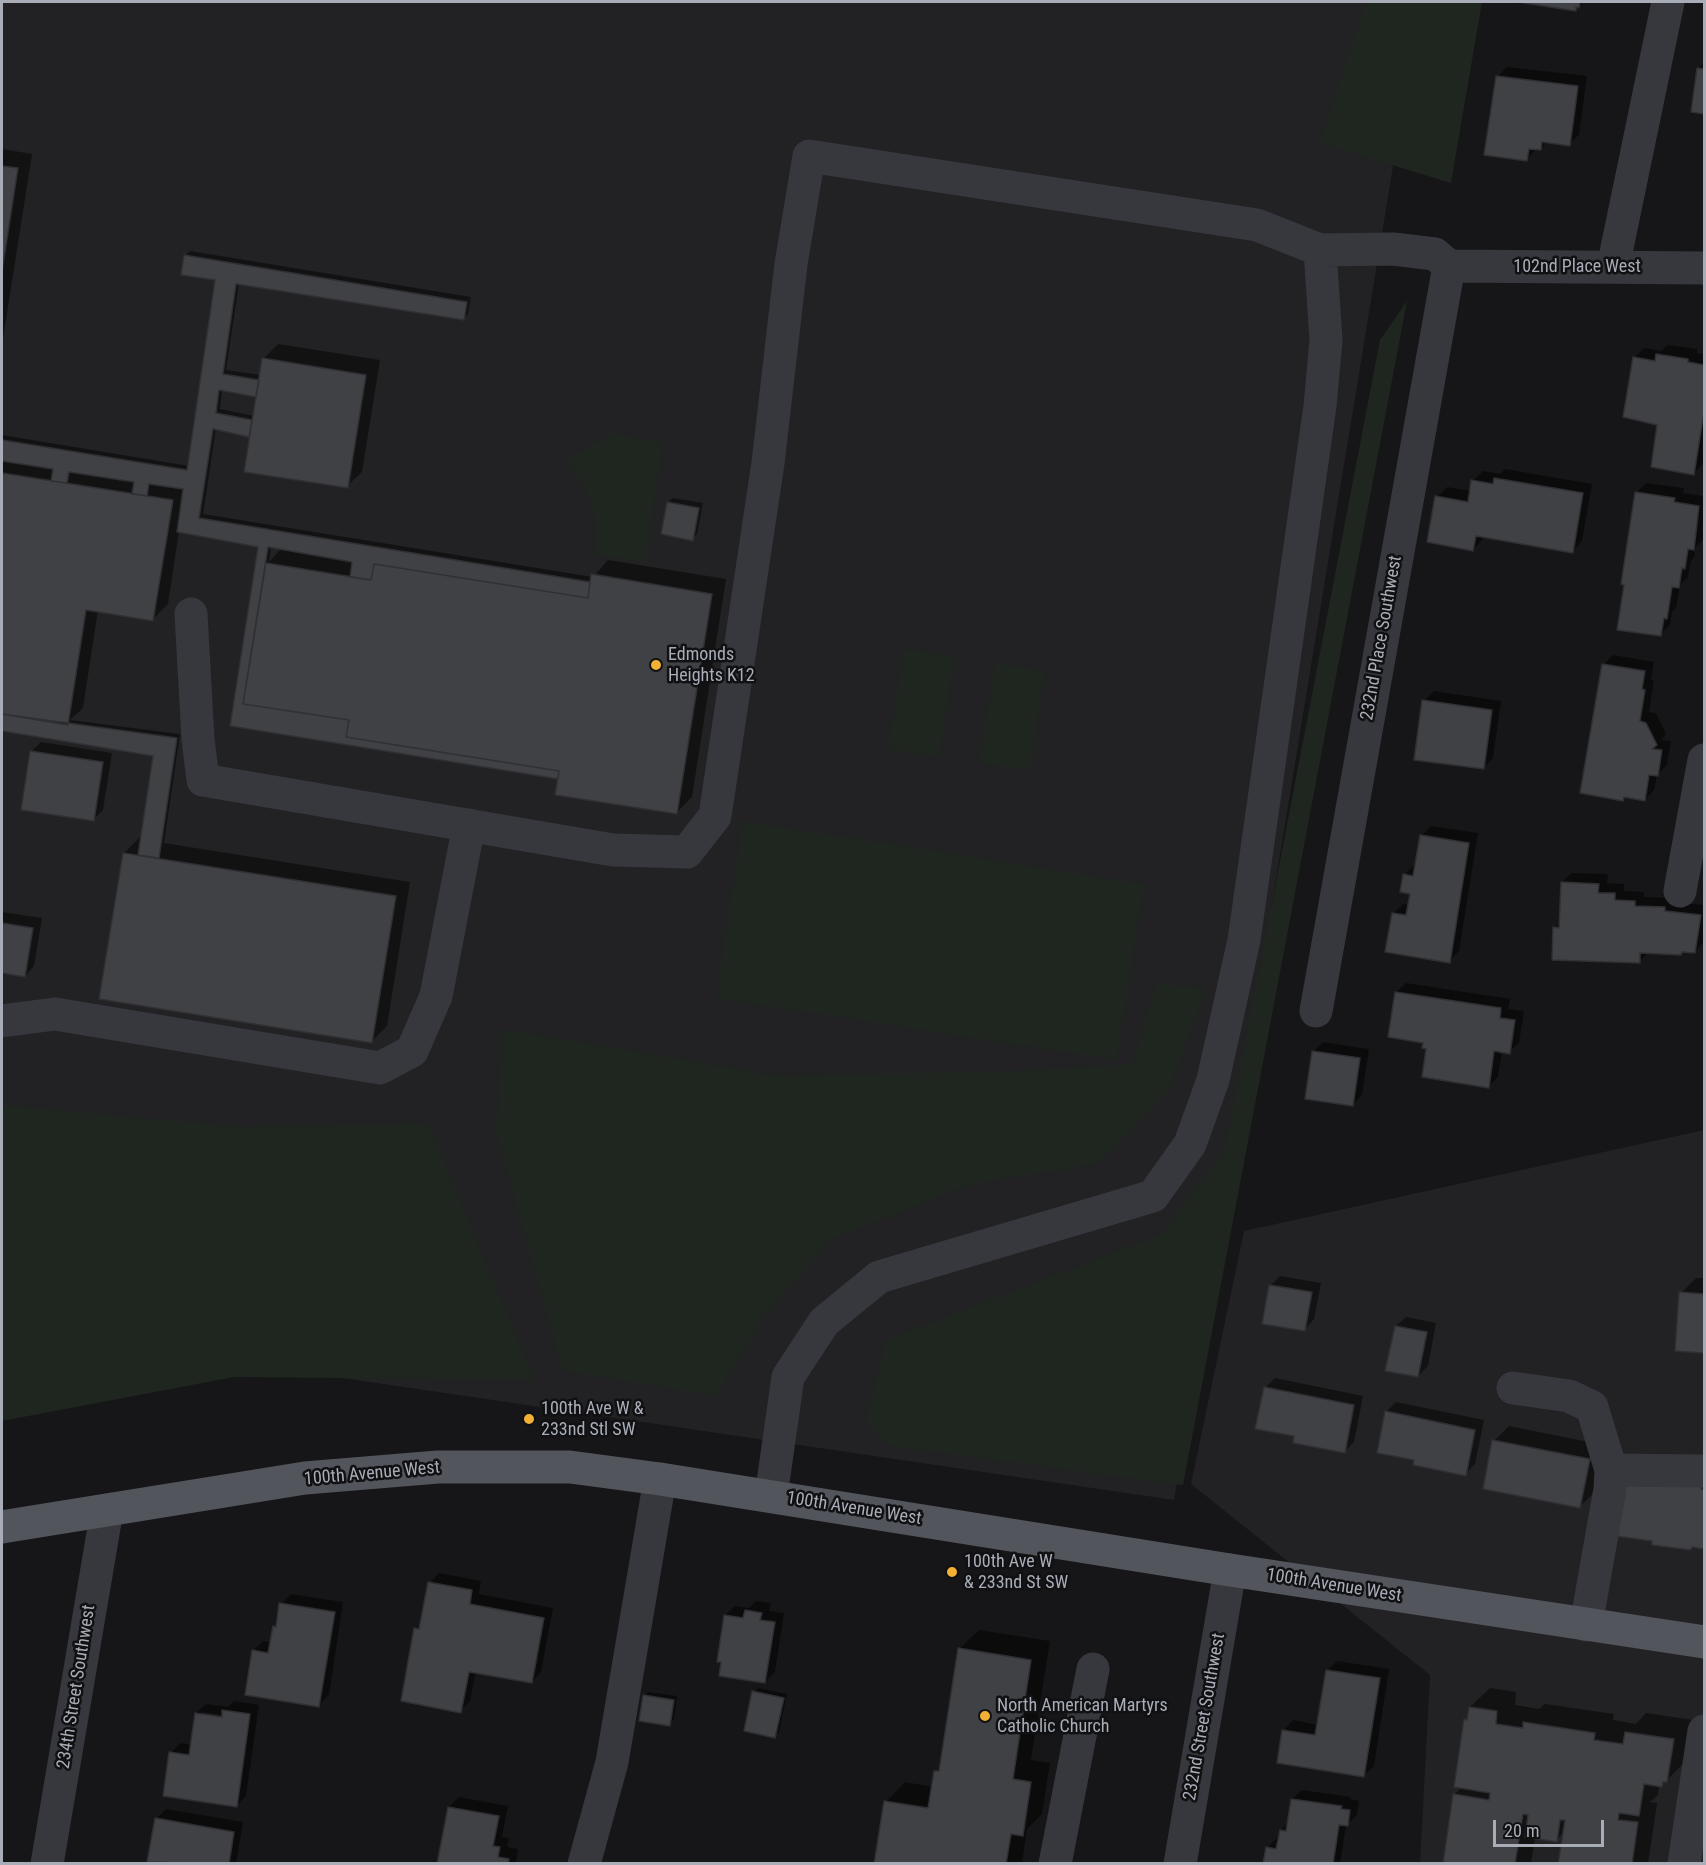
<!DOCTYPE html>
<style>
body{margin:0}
#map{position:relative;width:1706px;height:1865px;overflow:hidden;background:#161618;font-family:"Roboto Condensed",sans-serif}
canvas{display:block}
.frame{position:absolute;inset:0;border:3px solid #a8adb8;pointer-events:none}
.scale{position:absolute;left:1493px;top:1820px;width:111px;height:27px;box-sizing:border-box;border:3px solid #a8adb8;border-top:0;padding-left:8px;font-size:18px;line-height:21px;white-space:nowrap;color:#a8adb8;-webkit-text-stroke:4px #111113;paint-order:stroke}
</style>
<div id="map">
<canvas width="1706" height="1865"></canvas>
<div class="frame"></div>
<div class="scale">20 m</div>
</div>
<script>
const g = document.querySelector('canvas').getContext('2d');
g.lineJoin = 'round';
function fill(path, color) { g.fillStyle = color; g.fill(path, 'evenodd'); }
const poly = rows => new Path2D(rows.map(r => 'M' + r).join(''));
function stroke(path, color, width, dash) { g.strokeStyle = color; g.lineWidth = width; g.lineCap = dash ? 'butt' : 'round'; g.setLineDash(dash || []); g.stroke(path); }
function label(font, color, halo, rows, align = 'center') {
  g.font = font + ' "Roboto Condensed",sans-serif'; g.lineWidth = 5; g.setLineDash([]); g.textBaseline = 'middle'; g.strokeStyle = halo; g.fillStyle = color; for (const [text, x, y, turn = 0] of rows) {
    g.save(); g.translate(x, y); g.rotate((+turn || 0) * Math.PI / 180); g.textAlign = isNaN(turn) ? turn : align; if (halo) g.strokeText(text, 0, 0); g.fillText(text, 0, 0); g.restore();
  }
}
fill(poly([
 [2,2,1420,2,1174,1500,2,1328],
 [1704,1130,1704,1863,1420,1863,1430,1675,1191,1484,1244,1231]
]), '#222225');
fill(poly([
 [1366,2,1482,2,1451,183,1320,143],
 [1407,301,1183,1485,890,1446,866,1423,886,1340,1164,1233,1225,1148,1380,340],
 [612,433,663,442,645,563,597,554,595,518,591,502,585,487,566,459],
 [904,649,954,657,939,757,888,749],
 [995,663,1045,671,1030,771,979,763],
 [743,821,1144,884,1116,1060,716,998],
 [1157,983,1206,989,1168,1091,1098,1164,971,1184,832,1239,766,1313,716,1396,563,1371,496,1131,503,1029,776,1076,1014,1071,1132,1064],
 [2,1105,238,1127,428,1123,534,1380,234,1377,2,1421]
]), '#1e261f');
fill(poly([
 [1527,2,1583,2,1575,9],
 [1704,62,1704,112,1693,111,1698,69],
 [1507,67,1587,76,1579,135,1569,144,1548,141,1541,149,1537,148,1526,160,1497,77],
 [2,149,32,154,2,345],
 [190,251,471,297,468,314,464,318,239,283,226,370,261,375,263,359,278,344,380,360,362,472,347,486,251,436,216,428,203,514,593,577,608,560,726,579,692,797,677,812,560,778,232,724,260,546,179,531,168,604,153,619,98,610,83,708,70,720,180,734,164,843,410,882,387,1026,372,1041,124,853,139,838,142,839,155,754,2,730,2,435,189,466,217,279,185,256],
 [222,390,257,396,254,416,220,409],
 [271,547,282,548,269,562],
 [1668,345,1697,349,1697,353,1704,354,1704,463,1694,473,1659,424,1634,358,1644,348,1661,351],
 [1505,469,1592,484,1582,541,1573,551,1483,535,1483,539,1473,549,1437,497,1447,487,1471,491,1473,481,1483,471,1500,474],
 [1646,483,1684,488,1683,493,1704,496,1704,539,1696,546,1694,557,1691,561,1688,577,1680,585,1676,608,1672,612,1670,625,1660,635,1637,492],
 [673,498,703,503,697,534,692,539,668,502],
 [1613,655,1654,662,1651,680,1654,680,1649,712,1656,713,1666,734,1661,740,1671,741,1667,765,1657,775,1654,790,1645,800,1626,796,1623,799,1603,665],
 [1434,691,1501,701,1493,758,1483,768,1424,701],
 [41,742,112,753,103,810,93,820,31,752],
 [1431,826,1478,833,1459,951,1449,961,1393,914,1403,904,1409,905,1411,893,1404,875,1414,865,1416,865,1421,836],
 [1572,873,1608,874,1607,883,1624,884,1624,891,1644,892,1644,897,1674,898,1674,902,1704,905,1704,942,1695,951,1683,951,1680,954,1649,952,1639,962,1554,928,1561,922,1562,882],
 [2,912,42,918,34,966,25,976,2,972],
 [1406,983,1510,999,1508,1009,1524,1011,1519,1043,1509,1052,1502,1051,1498,1077,1489,1086,1428,1048,1396,992],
 [1323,1042,1369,1049,1362,1095,1353,1105,1313,1052],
 [1280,1276,1321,1283,1314,1319,1305,1329,1270,1286],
 [1696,1278,1704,1278,1704,1352,1677,1349,1681,1293],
 [1406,1317,1436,1323,1428,1366,1418,1376,1396,1326],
 [1275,1378,1363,1396,1354,1442,1344,1452,1265,1388],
 [1396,1402,1484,1420,1475,1464,1465,1474,1416,1459,1386,1412],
 [1509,1426,1604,1445,1595,1492,1580,1506,1494,1441],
 [1704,1470,1704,1547,1694,1546,1691,1549,1654,1540],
 [439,1573,481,1581,479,1594,553,1608,541,1672,532,1682,476,1671,470,1701,460,1711,415,1629,422,1622,430,1583],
 [291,1594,343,1602,329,1695,319,1705,253,1651,263,1641,271,1642,274,1627,278,1623,281,1604],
 [756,1601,771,1603,769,1611,784,1613,775,1672,765,1682,725,1615,735,1606,749,1608],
 [979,1630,1050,1641,1031,1760,1050,1763,1042,1814,1027,1829,1022,1864,876,1864,886,1802,905,1782,933,1787,936,1772,941,1766,959,1649],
 [1337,1661,1389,1669,1374,1766,1364,1775,1279,1761,1284,1730,1293,1720,1318,1725,1327,1671],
 [758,1688,787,1694,779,1732,775,1736,754,1692],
 [1490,1688,1516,1692,1515,1705,1539,1709,1545,1704,1614,1714,1613,1720,1636,1724,1646,1713,1693,1720,1686,1761,1666,1781,1659,1785,1658,1795,1650,1802,1657,1803,1648,1864,1560,1864,1564,1832,1556,1840,1535,1837,1531,1864,1444,1864,1454,1795,1462,1787,1466,1720,1469,1717,1470,1707],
 [649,1692,677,1696,674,1719,669,1724,644,1696],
 [234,1701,259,1705,246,1796,236,1806,171,1753,180,1743,192,1745,196,1713,206,1704,228,1707],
 [202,1712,229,1716,229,1719,202,1715],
 [1302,1790,1351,1797,1350,1799,1359,1801,1357,1815,1346,1825,1340,1864,1264,1864,1267,1848,1277,1838,1280,1839,1281,1830,1288,1823,1292,1799],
 [459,1797,508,1806,502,1837,509,1838,507,1847,518,1849,516,1864,439,1864,449,1807],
 [166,1809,243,1822,236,1864,165,1864,149,1861,156,1819]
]), '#0007');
const building = poly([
 [1518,2,1580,2,1579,8,1576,7,1576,11,1518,2],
 [1697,68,1704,69,1704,114,1691,112,1697,68],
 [1496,76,1578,86,1570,146,1542,142,1541,150,1529,149,1527,161,1484,155,1496,76],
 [2,166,18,168,2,271,2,166],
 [184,255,467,302,464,320,236,284,223,374,259,380,256,397,219,390,216,413,252,420,249,437,213,429,199,518,590,582,588,598,374,564,371,580,350,577,352,562,268,547,243,704,349,720,346,737,559,771,558,779,230,726,258,547,177,532,183,489,149,484,147,496,132,494,134,482,69,472,67,483,51,481,53,469,2,461,2,440,187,470,215,280,181,275,184,255],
 [1656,354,1688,359,1688,362,1704,365,1704,411,1694,475,1651,467,1657,425,1623,417,1633,357,1655,361,1656,354],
 [262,358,366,375,348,488,244,472,262,358],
 [2,473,173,500,153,621,86,610,68,725,2,714,2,473],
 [1494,478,1583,493,1573,553,1476,536,1473,551,1427,542,1435,496,1468,502,1471,480,1493,484,1494,478],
 [1635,492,1675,498,1674,502,1699,506,1694,550,1688,549,1685,569,1682,568,1679,588,1672,587,1667,619,1664,618,1661,636,1617,630,1624,585,1621,584,1635,492],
 [667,502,699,508,693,541,661,534,667,502],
 [266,563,371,580,374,564,588,598,591,574,712,594,677,814,555,795,559,771,346,737,349,720,243,704,266,563],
 [1602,664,1645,671,1642,689,1645,690,1640,721,1646,723,1657,745,1652,749,1662,750,1658,776,1649,775,1645,801,1624,797,1623,801,1580,793,1602,664],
 [1422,700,1492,710,1484,769,1414,760,1422,700],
 [2,714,177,738,159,858,138,855,153,756,2,731,2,714],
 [30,751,103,762,94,821,21,810,30,751],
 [1420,835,1469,843,1450,963,1385,952,1392,913,1406,915,1410,894,1400,892,1403,874,1413,876,1420,835],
 [123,853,396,896,372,1043,99,999,123,853],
 [1561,882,1599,884,1598,893,1615,893,1615,900,1635,901,1635,906,1665,907,1665,911,1701,915,1695,953,1682,952,1681,955,1640,953,1640,963,1552,960,1553,927,1559,928,1561,882],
 [2,923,33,928,25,977,2,973,2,923],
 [1395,992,1501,1008,1500,1018,1515,1020,1510,1054,1494,1051,1489,1088,1422,1077,1426,1049,1422,1048,1423,1043,1388,1037,1395,992],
 [1312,1051,1360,1058,1353,1106,1305,1099,1312,1051],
 [1269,1285,1312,1292,1305,1331,1262,1324,1269,1285],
 [1679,1292,1704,1294,1704,1353,1675,1351,1679,1292],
 [1395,1326,1427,1332,1418,1377,1385,1371,1395,1326],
 [1264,1387,1354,1405,1345,1453,1293,1443,1294,1436,1255,1429,1264,1387],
 [1385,1411,1475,1430,1466,1476,1413,1465,1414,1460,1377,1453,1385,1411],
 [1492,1440,1590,1459,1580,1508,1483,1489,1492,1440],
 [1624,1478,1701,1486,1701,1489,1704,1490,1704,1549,1692,1547,1691,1550,1652,1545,1652,1541,1616,1536,1624,1478],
 [428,1582,472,1590,470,1604,544,1618,532,1683,469,1672,461,1713,401,1701,414,1628,419,1629,428,1582],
 [279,1603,335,1612,319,1707,245,1695,252,1650,268,1653,273,1626,276,1627,279,1603],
 [745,1610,762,1613,760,1620,775,1622,765,1683,719,1676,721,1662,717,1662,724,1615,743,1618,745,1610],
 [958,1648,1031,1660,1013,1779,1031,1782,1023,1836,1011,1834,1006,1864,874,1864,884,1801,928,1808,934,1771,939,1771,958,1648],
 [1326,1670,1380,1678,1364,1777,1277,1763,1282,1730,1315,1735,1326,1670],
 [752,1691,784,1698,775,1738,744,1731,752,1691],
 [643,1695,674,1700,670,1726,639,1721,643,1695],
 [1469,1707,1497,1711,1496,1724,1523,1728,1523,1722,1595,1733,1594,1740,1623,1744,1625,1732,1674,1739,1667,1782,1663,1782,1662,1787,1644,1784,1639,1816,1619,1813,1618,1820,1638,1822,1632,1864,1558,1864,1565,1820,1560,1820,1557,1842,1525,1837,1528,1815,1523,1814,1515,1864,1443,1864,1453,1794,1489,1800,1490,1793,1454,1787,1464,1719,1467,1720,1469,1707],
 [222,1710,250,1714,237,1807,163,1796,169,1752,189,1755,195,1713,222,1717,222,1710],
 [1291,1799,1342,1806,1341,1809,1350,1810,1348,1826,1339,1825,1333,1864,1263,1864,1266,1847,1276,1849,1280,1830,1286,1831,1291,1799],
 [448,1807,499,1816,493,1846,500,1847,498,1857,509,1859,508,1864,437,1864,448,1807],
 [155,1818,234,1832,229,1864,147,1862,155,1818]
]);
fill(building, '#404145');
stroke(building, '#303034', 1.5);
stroke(poly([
 [1320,250,1393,249,1435,254,1449,266],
 [1449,266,1704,268],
 [1613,267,1668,2],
 [191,614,198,739,203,780,613,850,687,852,715,816,768,463,791,264,809,156,1257,225,1320,250,1326,340,1320,406,1244,940,1213,1080,1190,1144,1153,1196,879,1277,824,1322,788,1377,771,1496],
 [1680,891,1704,760],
 [1316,1011,1449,266],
 [2,1021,55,1014,380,1068,412,1051,436,996,469,825],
 [1513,1388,1569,1396,1592,1407,1611,1470,1704,1471],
 [1586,1625,1610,1489,1611,1470],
 [47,1864,107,1510],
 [584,1864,612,1762,660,1479],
 [1055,1864,1093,1669],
 [1180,1864,1230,1570],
 [1684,1864,1704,1731]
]), '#37383d', 33);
stroke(poly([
 [2,1527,305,1478,438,1467,570,1467,660,1479,1230,1570,1704,1642]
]), '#53555c', 33);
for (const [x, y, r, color] of [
 [656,665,6,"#f2b134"],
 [529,1419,6,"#f2b134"],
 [952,1572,6,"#f2b134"],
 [985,1716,6,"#f2b134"]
]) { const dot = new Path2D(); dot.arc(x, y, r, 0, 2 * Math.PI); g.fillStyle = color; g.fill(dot); stroke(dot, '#111113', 2); }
label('18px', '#a8adb8', '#111113', [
 ["102nd Place West",1577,267],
 ["232nd Place Southwest",1382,638,-80],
 ["100th Avenue West",372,1474,-5],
 ["100th Avenue West",854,1509,9],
 ["100th Avenue West",1334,1586,9],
 ["234th Street Southwest",77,1687,-81],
 ["232nd Street Southwest",1205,1717,-80]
]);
label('18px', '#a8adb8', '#111113', [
 ["Edmonds",668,655],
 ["Heights K12",668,676],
 ["100th Ave W &",541,1409],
 ["233nd Stl SW",541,1430],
 ["100th Ave W",964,1562],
 ["& 233nd St SW",964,1583],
 ["North American Martyrs",997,1706],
 ["Catholic Church",997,1727]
], 'left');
</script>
